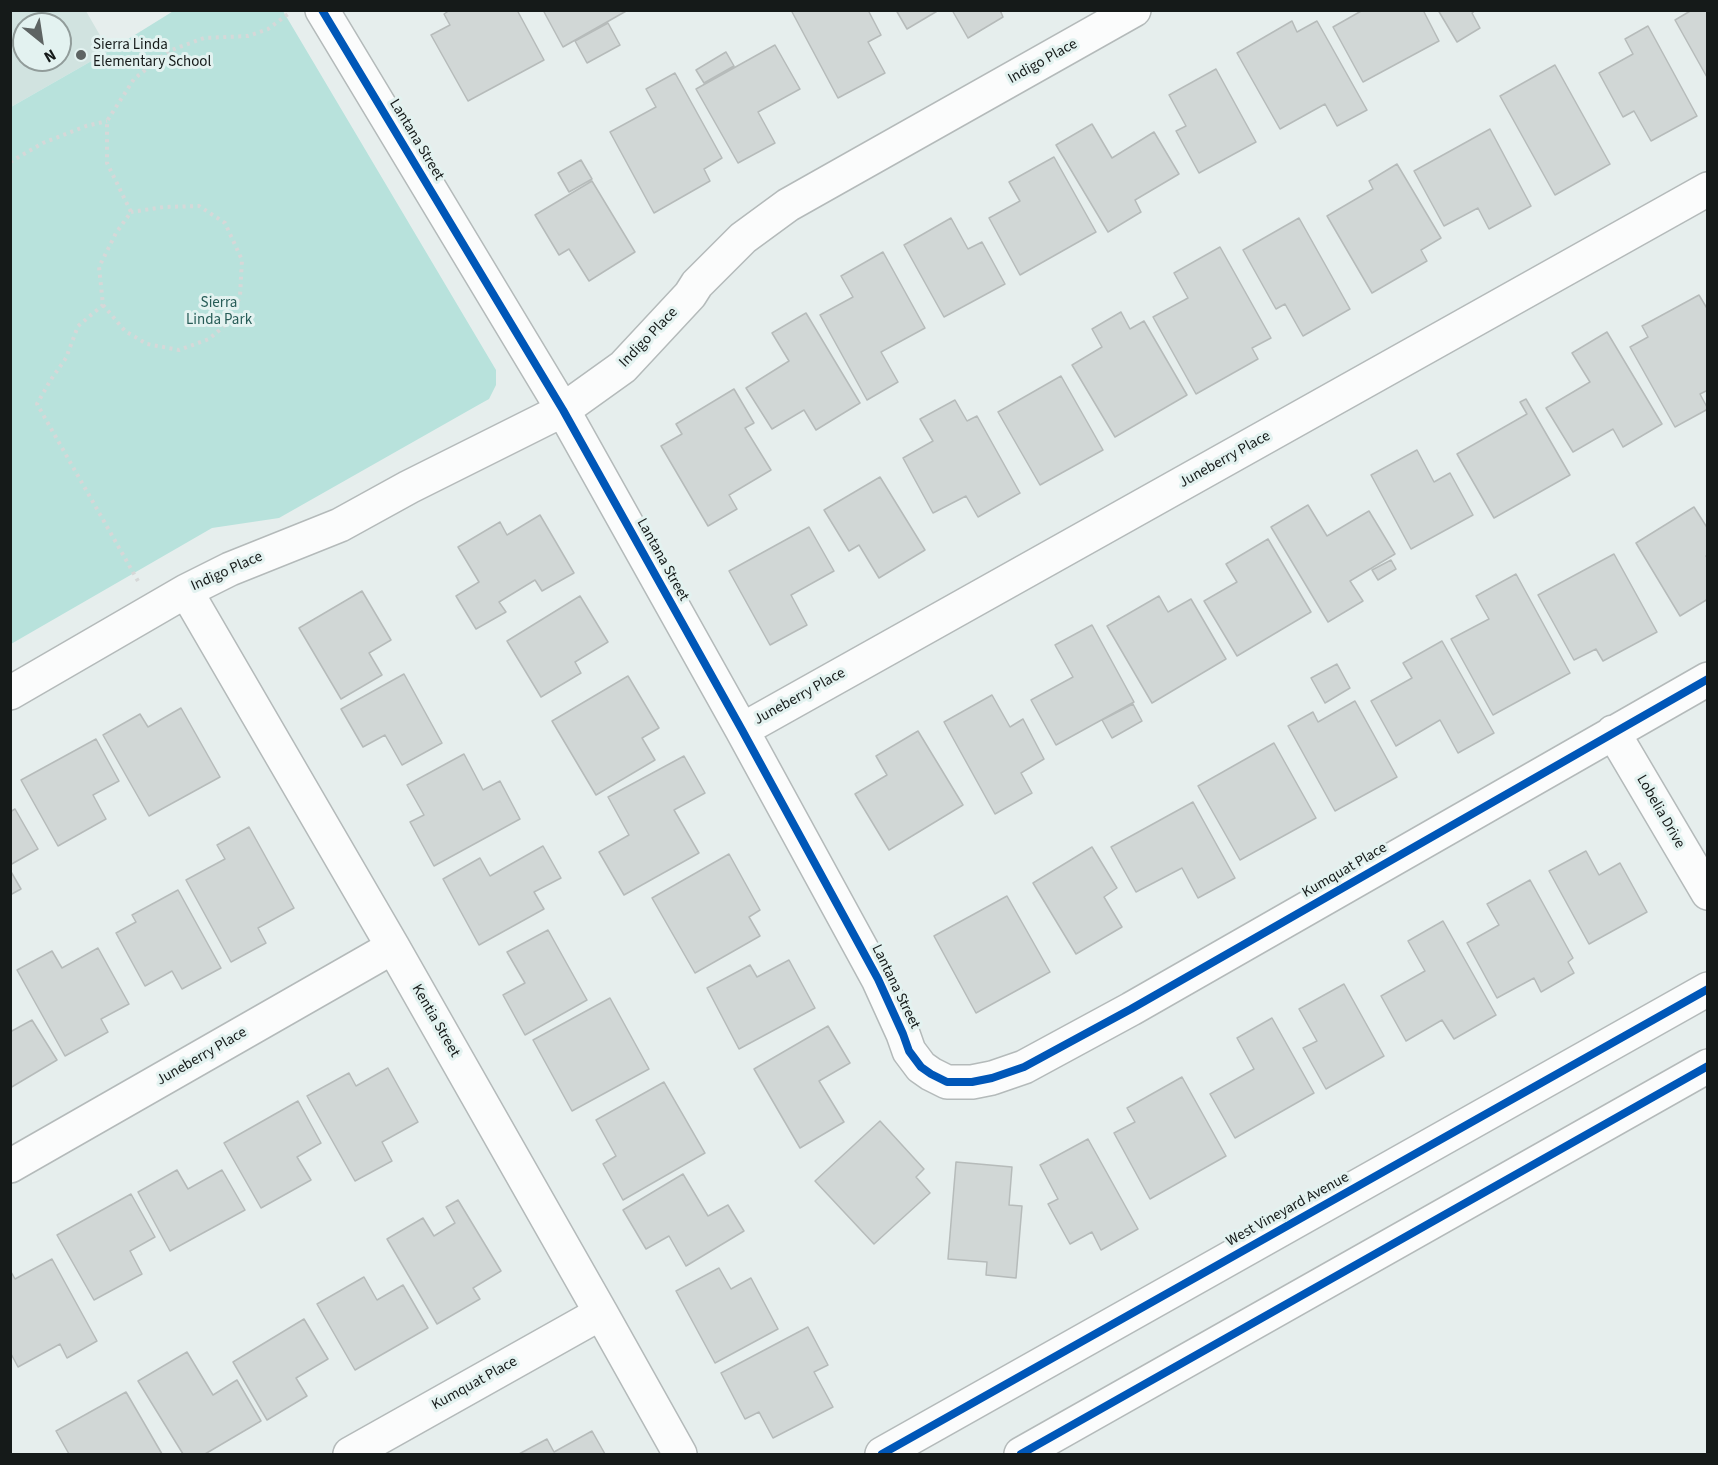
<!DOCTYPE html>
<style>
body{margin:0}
#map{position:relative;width:1718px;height:1465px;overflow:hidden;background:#e6eeed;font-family:"Source Sans 3",sans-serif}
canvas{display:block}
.frame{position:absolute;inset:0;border:12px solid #151a19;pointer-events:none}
.north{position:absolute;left:12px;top:12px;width:60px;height:60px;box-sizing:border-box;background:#e3f2f0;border:2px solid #919c9a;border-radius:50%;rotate:150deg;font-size:16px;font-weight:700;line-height:24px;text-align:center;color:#151a19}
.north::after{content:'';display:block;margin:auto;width:21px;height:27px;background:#5e6463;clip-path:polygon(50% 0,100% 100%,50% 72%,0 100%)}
</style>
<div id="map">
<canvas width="1718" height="1465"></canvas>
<div class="frame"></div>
<div class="north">N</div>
</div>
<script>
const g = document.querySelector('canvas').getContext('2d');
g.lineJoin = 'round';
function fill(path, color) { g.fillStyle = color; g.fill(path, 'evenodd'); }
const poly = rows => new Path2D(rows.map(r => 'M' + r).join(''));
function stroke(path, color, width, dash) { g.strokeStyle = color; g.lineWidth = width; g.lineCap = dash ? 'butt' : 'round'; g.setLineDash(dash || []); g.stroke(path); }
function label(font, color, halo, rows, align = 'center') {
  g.font = font + ' "Source Sans 3",sans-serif'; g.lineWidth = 6; g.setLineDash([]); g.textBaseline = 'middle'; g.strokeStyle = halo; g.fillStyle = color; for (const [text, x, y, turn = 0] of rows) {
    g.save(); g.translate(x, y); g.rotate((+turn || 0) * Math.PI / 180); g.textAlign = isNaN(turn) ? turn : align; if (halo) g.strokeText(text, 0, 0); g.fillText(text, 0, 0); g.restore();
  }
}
fill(poly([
 [11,10,86,11,109,51,11,107],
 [24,24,60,24,60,60,24,60]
]), '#d1e3e0');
fill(poly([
 [175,10,283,11,496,370,496,385,489,399,480,404,279,518,212,528,11,644,11,107,109,51]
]), '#b8e2dc');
const building = poly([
 [450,10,517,10,544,60,468,101,431,35,450,25,444,14,450,10],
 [543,10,628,10,563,47,543,10],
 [791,10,868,10,881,35,868,42,885,73,838,98,791,10],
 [896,10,939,10,907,29,896,10],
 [952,10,1000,10,1003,17,968,38,952,10],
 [1363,10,1423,10,1439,41,1363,82,1333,27,1363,10],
 [1438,10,1476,10,1472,13,1480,28,1457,42,1438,10],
 [1692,10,1708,10,1708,79,1675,20,1692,10],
 [1292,21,1297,32,1317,21,1367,110,1337,126,1325,104,1280,129,1237,53,1292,21],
 [608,23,620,45,587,63,575,41,608,23],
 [1648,26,1697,116,1651,141,1634,111,1623,117,1599,73,1633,54,1625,39,1648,26],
 [775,45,800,89,758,112,775,143,738,163,696,89,775,45],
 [726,52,734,66,704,83,696,70,726,52],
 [1555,65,1610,164,1555,195,1500,96,1555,65],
 [1216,69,1256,142,1199,173,1176,131,1186,126,1169,95,1216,69],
 [675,73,722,158,704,169,710,181,654,213,610,132,656,107,646,89,675,73],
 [1092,124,1112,158,1154,132,1179,174,1135,200,1141,212,1108,232,1056,145,1092,124],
 [1490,129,1531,206,1489,229,1478,208,1444,226,1414,171,1490,129],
 [1054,157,1096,232,1020,275,989,218,1020,201,1009,182,1054,157],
 [581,160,592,179,569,192,558,173,581,160],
 [1397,164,1441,238,1421,250,1427,261,1372,293,1327,216,1373,189,1369,181,1397,164],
 [592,181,635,252,589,281,569,249,559,255,535,215,592,181],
 [951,218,968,249,982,242,1005,284,944,317,904,245,951,218],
 [1299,218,1350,309,1303,336,1285,304,1276,309,1243,250,1299,218],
 [1220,247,1271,338,1252,348,1258,359,1196,394,1153,317,1188,298,1174,273,1220,247],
 [883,252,925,328,881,352,898,382,867,400,820,315,853,297,841,276,883,252],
 [1699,295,1708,310,1708,390,1700,394,1708,409,1675,427,1630,347,1648,337,1642,326,1699,295],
 [1121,312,1130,329,1144,321,1187,395,1115,437,1072,365,1102,347,1092,329,1121,312],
 [806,313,860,403,816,430,804,410,772,429,746,388,789,361,772,333,806,313],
 [1607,332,1662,424,1623,447,1613,429,1573,452,1546,408,1590,382,1572,353,1607,332],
 [1061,376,1103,450,1040,485,998,412,1061,376],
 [734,389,754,423,745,428,771,470,729,495,737,509,708,526,661,446,682,434,676,424,734,389],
 [1526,399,1570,475,1494,518,1457,454,1527,414,1520,402,1526,399],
 [955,400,967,421,977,416,1020,493,978,517,966,496,933,513,903,458,933,441,920,419,955,400],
 [1417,450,1434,482,1450,473,1473,515,1411,549,1371,475,1417,450],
 [880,477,925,550,879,578,859,545,849,551,824,510,880,477],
 [1308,505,1327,536,1369,511,1395,554,1350,581,1363,601,1328,622,1271,527,1308,505],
 [1694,507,1708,529,1708,555,1706,556,1708,559,1708,599,1680,616,1636,543,1694,507],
 [540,515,574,573,542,591,535,580,499,602,506,612,476,629,456,596,479,582,458,547,500,522,507,535,540,515],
 [809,527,834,571,791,595,807,625,770,645,729,571,809,527],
 [1268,539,1311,612,1237,656,1204,601,1237,582,1226,564,1268,539],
 [1614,554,1657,632,1603,661,1596,649,1574,660,1538,595,1614,554],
 [1391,560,1396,569,1378,580,1372,570,1391,560],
 [1516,574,1570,673,1493,715,1451,639,1489,619,1476,596,1516,574],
 [362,591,391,640,369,653,382,675,341,699,299,628,362,591],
 [580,596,608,642,575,662,581,673,541,697,507,641,580,596],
 [1159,596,1168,612,1191,599,1226,659,1152,703,1107,626,1159,596],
 [1092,625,1134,702,1056,745,1031,700,1073,677,1055,645,1092,625],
 [1442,641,1494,733,1458,753,1440,720,1396,746,1371,701,1412,678,1403,663,1442,641],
 [1337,664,1350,688,1325,703,1311,678,1337,664],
 [404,674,442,743,402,765,385,735,363,747,341,709,404,674],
 [628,676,659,728,642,738,655,760,596,795,552,721,628,676],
 [992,695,1010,727,1023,719,1044,759,1021,773,1032,793,995,814,944,722,992,695],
 [1355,701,1397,777,1335,811,1288,726,1313,712,1318,722,1355,701],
 [1133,704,1142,721,1112,738,1102,720,1133,704],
 [181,708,220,777,149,816,103,735,140,714,148,727,181,708],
 [918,731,963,805,889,850,855,794,887,775,876,756,918,731],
 [96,739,119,781,93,795,106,819,58,846,21,780,96,739],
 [1274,743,1316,818,1240,860,1198,786,1274,743],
 [464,754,483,790,500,781,520,819,434,866,410,822,424,815,407,785,464,754],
 [684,756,705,793,674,810,699,853,624,895,599,852,629,835,608,797,684,756],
 [1193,802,1235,878,1198,898,1182,868,1136,892,1111,847,1193,802],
 [15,809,38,849,10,865,10,812,15,809],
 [249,827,294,908,258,928,266,943,231,962,186,880,225,859,217,845,249,827],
 [543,846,561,878,534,892,544,909,479,945,443,879,480,858,490,876,543,846],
 [1092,847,1117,888,1104,897,1122,927,1076,954,1033,883,1092,847],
 [1586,851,1599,875,1620,863,1647,912,1589,944,1549,871,1586,851],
 [729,854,760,910,749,917,760,936,695,973,652,898,729,854],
 [10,870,21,889,10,895,10,870],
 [1530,880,1573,958,1568,962,1574,973,1541,992,1534,978,1497,998,1467,943,1499,925,1487,904,1530,880],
 [178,890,221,968,182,989,172,971,145,986,116,933,136,922,132,915,178,890],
 [1007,896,1050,972,976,1013,934,936,1007,896],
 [1443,921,1496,1015,1454,1039,1442,1020,1406,1041,1381,996,1425,971,1408,941,1443,921],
 [548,930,587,1000,525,1035,503,995,525,983,507,952,548,930],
 [98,948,129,1004,101,1019,108,1032,65,1056,17,970,52,951,62,968,98,948],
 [789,960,815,1008,739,1049,707,988,750,965,757,977,789,960],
 [1344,984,1384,1056,1326,1089,1303,1048,1317,1041,1299,1009,1344,984],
 [610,998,649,1069,572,1111,533,1040,610,998],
 [1272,1018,1314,1093,1235,1138,1210,1094,1254,1069,1237,1038,1272,1018],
 [32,1020,57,1060,10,1088,10,1032,32,1020],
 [828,1026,850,1063,819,1081,844,1122,800,1148,754,1069,828,1026],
 [388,1068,418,1122,382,1142,392,1161,355,1181,307,1096,349,1073,356,1086,388,1068],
 [1182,1077,1226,1156,1150,1199,1114,1133,1135,1122,1127,1108,1182,1077],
 [664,1082,705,1153,623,1200,603,1164,616,1156,596,1120,664,1082],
 [298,1101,321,1143,297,1157,311,1180,261,1208,224,1143,298,1101],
 [880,1121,924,1169,916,1177,930,1193,874,1244,815,1181,880,1121],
 [1088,1139,1138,1229,1101,1250,1092,1232,1070,1244,1048,1204,1058,1199,1040,1165,1088,1139],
 [956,1162,1012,1167,1009,1205,1022,1206,1016,1278,986,1275,987,1262,948,1259,956,1162],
 [177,1170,188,1189,222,1170,245,1210,170,1251,138,1192,177,1170],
 [683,1174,708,1216,728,1205,744,1231,686,1266,669,1236,646,1249,623,1210,683,1174],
 [131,1194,155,1237,130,1251,142,1274,94,1300,57,1235,131,1194],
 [458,1200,501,1271,473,1288,480,1299,437,1324,387,1239,423,1218,434,1236,455,1223,446,1207,458,1200],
 [52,1259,97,1341,67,1358,60,1344,18,1367,10,1352,10,1270,15,1279,52,1259],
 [719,1268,731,1289,751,1278,778,1329,715,1363,676,1291,719,1268],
 [364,1277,377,1300,403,1285,428,1328,355,1370,317,1304,364,1277],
 [304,1319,328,1359,296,1378,307,1396,267,1420,233,1362,304,1319],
 [808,1327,828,1365,814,1372,833,1407,773,1438,759,1412,745,1419,721,1373,808,1327],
 [187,1352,213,1395,237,1380,261,1421,205,1454,183,1454,138,1381,187,1352],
 [126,1392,162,1454,69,1454,56,1431,126,1392],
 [592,1431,605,1454,519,1454,547,1439,554,1452,592,1431]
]);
fill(building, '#d1d7d6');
stroke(building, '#b6bbba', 1.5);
const minor = poly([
 [322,10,563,410,742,730,878,979,903,1034,909,1051,921,1067,931,1074,947,1082,972,1082,992,1078,1024,1067,1131,1009,1708,679],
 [186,591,393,947,601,1313,680,1454],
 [10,693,186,591,230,569,340,525,409,487,563,410,623,367,690,295,697,284,743,238,788,205,1134,10],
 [742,730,1708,189],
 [1613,732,1708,893],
 [10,1166,393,947],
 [350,1454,601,1313]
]);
const secondary = poly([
 [882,1454,1708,989],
 [1021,1454,1708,1066]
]);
stroke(minor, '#b4baba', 36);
stroke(secondary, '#b4baba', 36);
stroke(poly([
 [10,162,43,143,86,126,107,121],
 [103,305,125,331,147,344,179,350,209,339,230,321,240,296,242,260,225,223,199,206,164,207,131,212],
 [138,581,37,404,50,381,66,358,78,326,103,305,99,267,116,233,131,212,107,163,107,121,134,79,169,51,204,38,248,36,268,29,288,14]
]), '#d6d8d8', 4, [3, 4.5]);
stroke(minor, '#fbfcfc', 33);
stroke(secondary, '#fbfcfc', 33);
stroke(poly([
 [322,10,563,410,742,730,878,979,903,1034,909,1051,921,1067,931,1074,947,1082,972,1082,992,1078,1024,1067,1131,1009,1708,679],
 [882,1454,1708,989],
 [1021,1454,1708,1066]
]), '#0057b8', 8);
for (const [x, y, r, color] of [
 [81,55,6,"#5e6463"]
]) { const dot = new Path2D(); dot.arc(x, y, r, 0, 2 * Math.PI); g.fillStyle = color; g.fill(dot); stroke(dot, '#e3f2f0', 2); }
label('15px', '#151a19', '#e3f2f0', [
 ["Sierra Linda",93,46],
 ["Elementary School",93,63]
], 'left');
label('15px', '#151a19', '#e3f2f0', [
 ["Indigo Place",1043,62,-29],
 ["Lantana Street",416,140,59],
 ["Indigo Place",649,338,-46],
 ["Juneberry Place",1225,460,-29],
 ["Lantana Street",662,560,61],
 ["Indigo Place",227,572,-24],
 ["Juneberry Place",800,697,-29],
 ["Lobelia Drive",1660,812,60],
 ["Kumquat Place",1345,871,-30],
 ["Lantana Street",895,987,64],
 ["Kentia Street",435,1021,60],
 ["Juneberry Place",202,1057,-30],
 ["West Vineyard Avenue",1288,1210,-29],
 ["Kumquat Place",475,1384,-29]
]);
label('15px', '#275c57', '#e3f2f0', [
 ["Sierra",219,304],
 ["Linda Park",219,321]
]);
</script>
